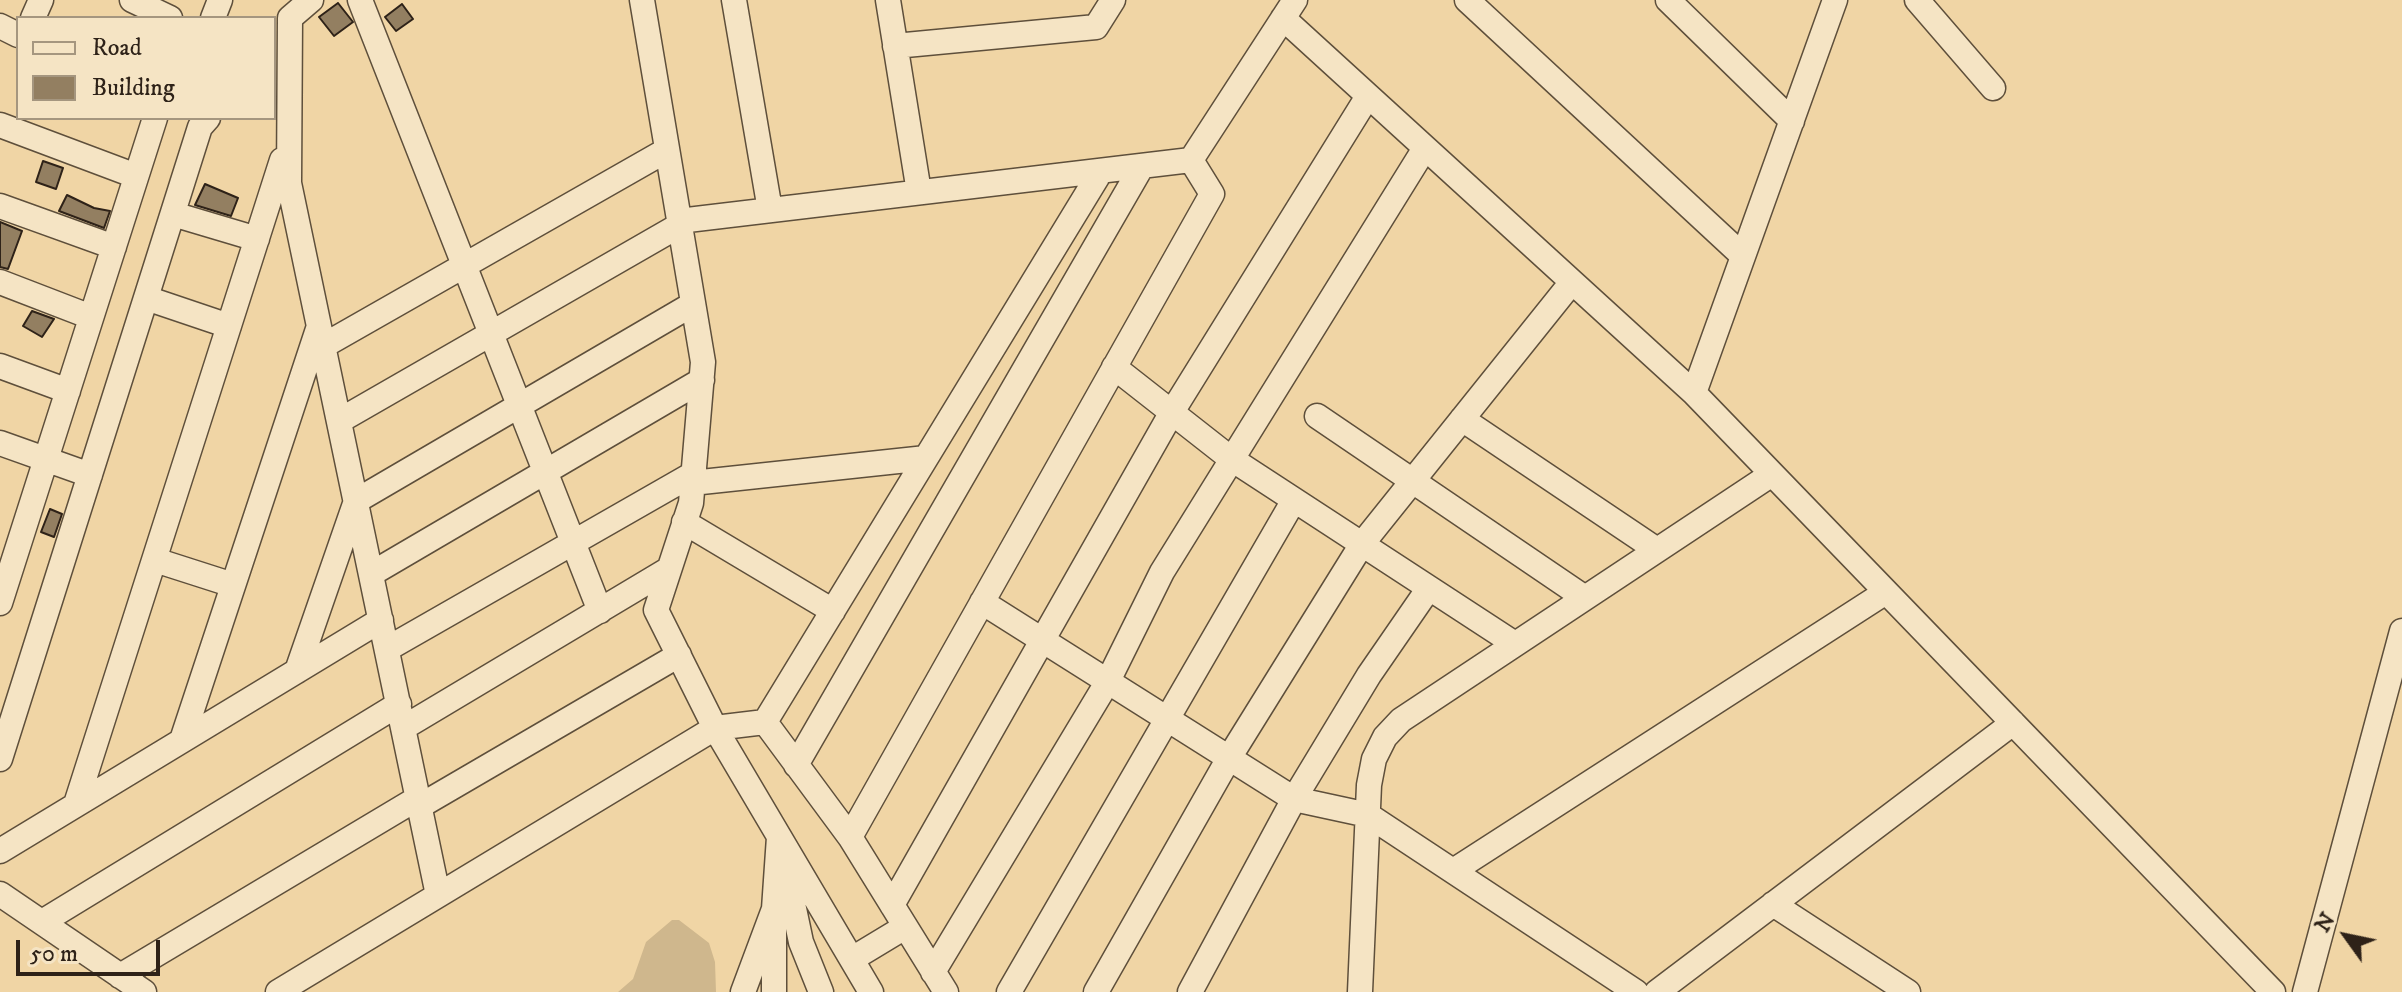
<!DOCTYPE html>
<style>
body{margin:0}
#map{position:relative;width:2402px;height:992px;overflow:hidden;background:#f0d5a5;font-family:"IM FELL DW Pica",serif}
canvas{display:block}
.legend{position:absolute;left:16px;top:16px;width:260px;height:104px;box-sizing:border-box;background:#f5e4c4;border:2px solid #a5967f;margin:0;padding:10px 14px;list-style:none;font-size:24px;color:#2e2218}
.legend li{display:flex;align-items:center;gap:16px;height:40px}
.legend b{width:40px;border:2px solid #a5967f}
.north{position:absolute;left:2306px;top:896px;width:80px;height:80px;-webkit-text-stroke:6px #f5e4c4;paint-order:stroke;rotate:303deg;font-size:22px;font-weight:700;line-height:32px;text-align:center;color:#2e2218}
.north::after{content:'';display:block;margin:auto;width:28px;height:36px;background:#2e2218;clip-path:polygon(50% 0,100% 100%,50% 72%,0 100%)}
.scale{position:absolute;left:16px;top:940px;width:144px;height:36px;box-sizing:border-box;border:4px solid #2e2218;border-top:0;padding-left:10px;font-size:24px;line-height:28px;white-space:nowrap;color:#2e2218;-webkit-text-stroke:6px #f5e4c4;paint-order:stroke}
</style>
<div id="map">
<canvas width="2402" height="992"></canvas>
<ul class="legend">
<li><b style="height:10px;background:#f5e4c4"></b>Road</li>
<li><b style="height:22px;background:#937f61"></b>Building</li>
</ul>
<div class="north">N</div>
<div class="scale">50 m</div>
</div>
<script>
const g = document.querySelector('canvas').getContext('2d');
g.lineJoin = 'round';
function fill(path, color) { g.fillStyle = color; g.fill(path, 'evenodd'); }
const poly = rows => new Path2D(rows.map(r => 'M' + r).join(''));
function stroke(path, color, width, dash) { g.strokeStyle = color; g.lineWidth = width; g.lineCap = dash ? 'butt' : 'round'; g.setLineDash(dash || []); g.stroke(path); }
fill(poly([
 [672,920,679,920,709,943,715,962,716,992,618,992,633,979,646,942]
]), '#cfb78d');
const building = poly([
 [338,3,353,22,334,36,319,17,338,3],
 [402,4,413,19,396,31,385,17,402,4],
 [43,161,63,168,56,189,36,182,43,161],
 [205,184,238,198,231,216,195,205,205,184],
 [67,195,94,208,110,211,104,228,59,211,67,195],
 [0,222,22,231,8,269,0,267,0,222],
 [32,311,54,319,42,337,23,326,32,311],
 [50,509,62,514,54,537,41,532,50,509]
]);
fill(building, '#937f61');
stroke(building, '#2e2218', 2);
const minor = poly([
 [132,0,170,18],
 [311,0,290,18,289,183,438,895],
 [360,0,600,611],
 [642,0,703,362,691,503,656,610,715,728,871,992],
 [734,0,770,210],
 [888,0,919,192],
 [1467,0,1743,256],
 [1668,0,1792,121],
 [1917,0,1993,88],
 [33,18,41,0],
 [213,18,220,0],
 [1283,18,1694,393,2273,992],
 [0,26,18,35],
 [895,46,1096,27,1113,0],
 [0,125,136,176],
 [0,206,114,247],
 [173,214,257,239],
 [679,221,1191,160,1295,0],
 [0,282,91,317],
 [146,298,229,326],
 [323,346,667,150],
 [0,366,68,391],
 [1114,367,1230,458,1515,644],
 [1694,393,1835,0],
 [1317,416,1585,598],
 [1462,419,1657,550],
 [339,421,680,225],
 [0,443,90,475],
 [692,483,926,458],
 [684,522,833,611],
 [155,560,233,585],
 [371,574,702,380],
 [982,602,1294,799,1368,815,1636,992],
 [0,603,155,118],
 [387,649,693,474],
 [297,671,356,501,693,304],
 [765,722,850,837,946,992],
 [403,728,669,569],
 [182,740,318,329],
 [0,759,200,127,208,118],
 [796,765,1142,166],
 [76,804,282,160],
 [420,806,679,655],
 [850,837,1212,194,1191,160],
 [0,851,381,620],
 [1453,871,1886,592],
 [0,894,144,992],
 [1773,904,1908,992],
 [892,905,1172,412,1368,96],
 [42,922,399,704],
 [774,923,774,992],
 [852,959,905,927],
 [933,972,1108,681,1162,572,1425,148],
 [120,976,418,798],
 [278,992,715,728,765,722,1101,171],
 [743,992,774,909,779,837,801,942,821,992],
 [1009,992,1294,500],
 [1096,992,1229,758,1362,544,1572,282],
 [1190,992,1294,799,1369,675,1429,588],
 [1360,992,1369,785,1374,759,1385,737,1401,720,1772,474],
 [1657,992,2013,723],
 [2305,992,2402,631]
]);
stroke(minor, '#5e4f3b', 27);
stroke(minor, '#f5e4c4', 24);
</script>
